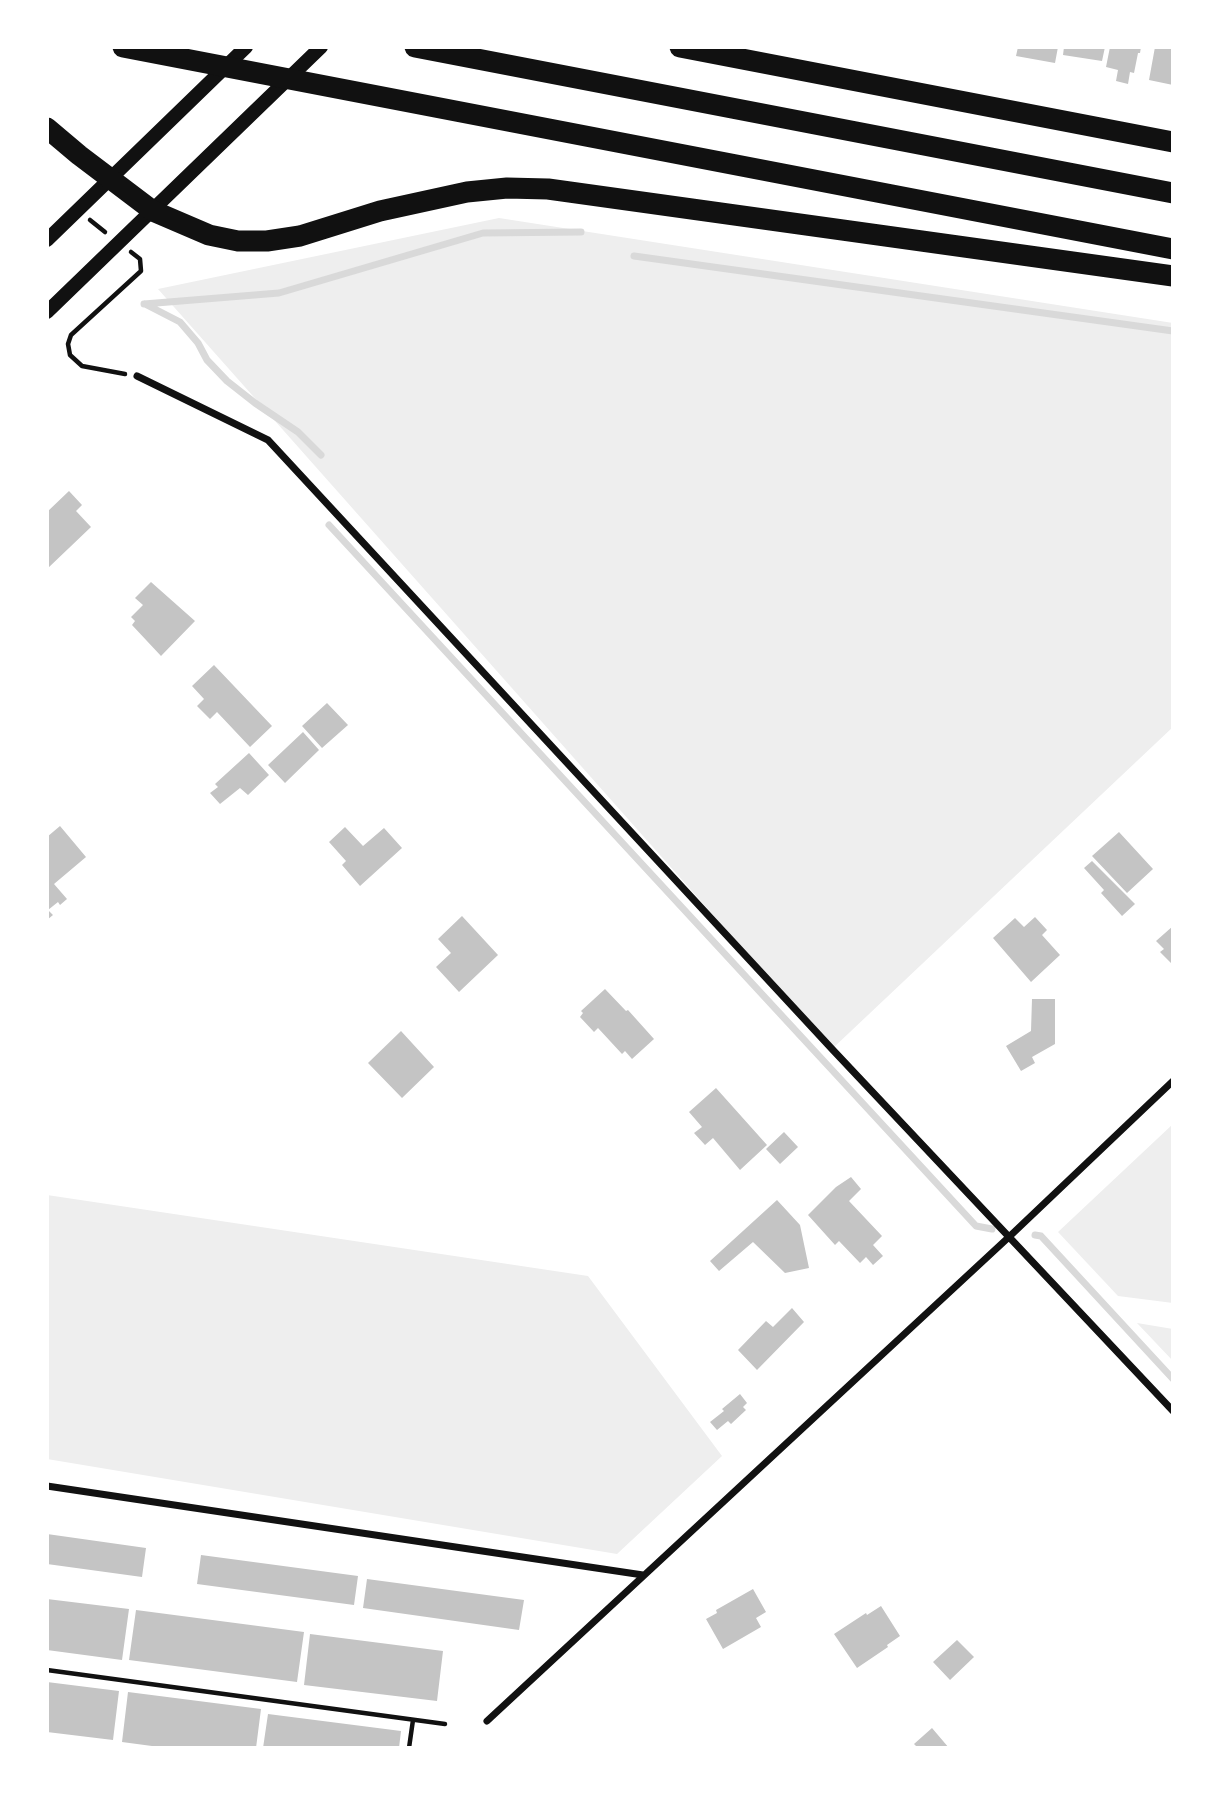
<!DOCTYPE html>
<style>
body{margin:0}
#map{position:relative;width:1220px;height:1795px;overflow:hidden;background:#fff;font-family:"IBM Plex Sans",sans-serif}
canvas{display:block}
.frame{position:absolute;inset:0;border:49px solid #fff;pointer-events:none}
</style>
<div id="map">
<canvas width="1220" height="1795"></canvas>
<div class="frame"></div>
</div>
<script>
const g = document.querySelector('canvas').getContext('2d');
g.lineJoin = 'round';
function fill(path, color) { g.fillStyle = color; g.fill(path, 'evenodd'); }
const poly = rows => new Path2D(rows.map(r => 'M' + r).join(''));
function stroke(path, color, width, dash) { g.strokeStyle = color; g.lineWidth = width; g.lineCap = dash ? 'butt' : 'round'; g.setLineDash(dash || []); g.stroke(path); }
fill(poly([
 [499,218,1173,323,1173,727,832,1049,158,289],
 [1173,1124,1173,1303,1118,1296,1058,1232],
 [47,1195,588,1276,722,1456,617,1554,47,1459],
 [1137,1323,1173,1329,1173,1361]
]), '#eee');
stroke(poly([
 [634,256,1173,331],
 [144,304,279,293,483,233,581,232],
 [145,304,180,322,198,343,207,360,227,381,255,403,298,432,321,455],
 [329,525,976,1226,992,1229],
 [1035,1235,1041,1236,1173,1379]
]), '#d9d9d9', 7);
fill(poly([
 [1018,47,1058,47,1055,63,1016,56],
 [1064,47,1105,47,1102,61,1063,55],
 [1110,47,1141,47,1140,53,1138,53,1134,73,1130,72,1128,84,1116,81,1118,70,1106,67],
 [1155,47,1173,47,1173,85,1149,80],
 [69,491,82,505,76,511,91,527,47,569,47,512],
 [151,582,195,621,161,656,132,625,135,621,131,617,143,605,135,598],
 [214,665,272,726,250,747,217,712,210,719,197,706,204,699,192,686],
 [327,703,348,725,322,748,302,726],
 [303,732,319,750,285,783,268,765],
 [249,753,269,775,248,795,240,788,220,804,210,793,218,787,215,784],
 [60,826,86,857,54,884,67,899,60,905,58,902,48,910,53,915,47,920,47,837],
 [345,827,363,846,384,828,402,848,360,886,342,865,346,861,329,842],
 [1119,832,1153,869,1127,893,1092,856],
 [1092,861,1135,904,1122,916,1101,893,1104,890,1084,868],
 [462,916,498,955,459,992,436,967,451,953,438,939],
 [1035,917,1047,930,1042,935,1060,955,1031,982,993,938,1015,918,1024,927],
 [1173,926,1173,965,1160,952,1164,949,1156,941],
 [605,989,626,1011,628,1010,654,1039,632,1059,625,1051,622,1054,598,1028,594,1032,580,1017,583,1013,581,1011],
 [1032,999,1055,999,1055,1044,1032,1057,1035,1063,1021,1071,1006,1046,1031,1031],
 [401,1031,434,1067,402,1098,368,1063],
 [716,1088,767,1145,740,1170,713,1138,705,1145,694,1133,702,1127,689,1112],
 [784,1132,798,1147,780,1164,766,1149],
 [851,1177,861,1189,849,1201,882,1236,873,1245,883,1256,873,1265,866,1257,860,1263,839,1241,835,1245,808,1215,836,1187],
 [777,1200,800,1225,809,1268,785,1273,753,1242,719,1271,710,1261],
 [792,1308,804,1322,757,1370,738,1350,766,1321,773,1327],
 [740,1394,747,1403,743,1407,746,1410,731,1424,728,1421,717,1430,710,1422,724,1411,722,1409],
 [47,1534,146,1548,142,1577,47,1564],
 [201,1555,358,1576,354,1605,197,1584],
 [367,1579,524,1600,519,1630,363,1608],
 [753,1589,766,1612,756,1618,761,1627,723,1649,706,1619,717,1613,716,1610],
 [47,1599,129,1609,122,1660,47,1650],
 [881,1606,900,1636,887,1645,888,1647,857,1668,834,1634,866,1613,867,1615],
 [136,1610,304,1632,297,1682,129,1660],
 [310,1634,443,1651,437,1701,304,1685],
 [957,1640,974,1657,950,1680,933,1662],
 [47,1682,119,1691,113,1740,47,1732],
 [128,1692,261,1709,256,1748,167,1748,122,1742],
 [268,1714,401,1731,399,1748,263,1748],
 [932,1728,949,1748,913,1748,916,1746,914,1744]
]), '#c4c4c4');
stroke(poly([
 [90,220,105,232],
 [125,374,82,366,70,355,68,344,71,335,141,271,140,259,131,252],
 [47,1670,445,1724],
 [409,1748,413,1720]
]), '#111', 4.5);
stroke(poly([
 [137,376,268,440,832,1049,1173,1411],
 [47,1486,643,1575],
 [487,1721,1010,1236,1173,1081]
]), '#111', 7);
stroke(poly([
 [47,240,246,47],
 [47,312,321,47]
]), '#111', 14);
stroke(poly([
 [123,47,1173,249],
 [415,47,1173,193],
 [680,47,1173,142],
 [47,128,79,155,153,211,209,235,238,241,267,241,300,236,380,211,467,192,507,188,548,189,1173,276]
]), '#111', 21);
</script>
